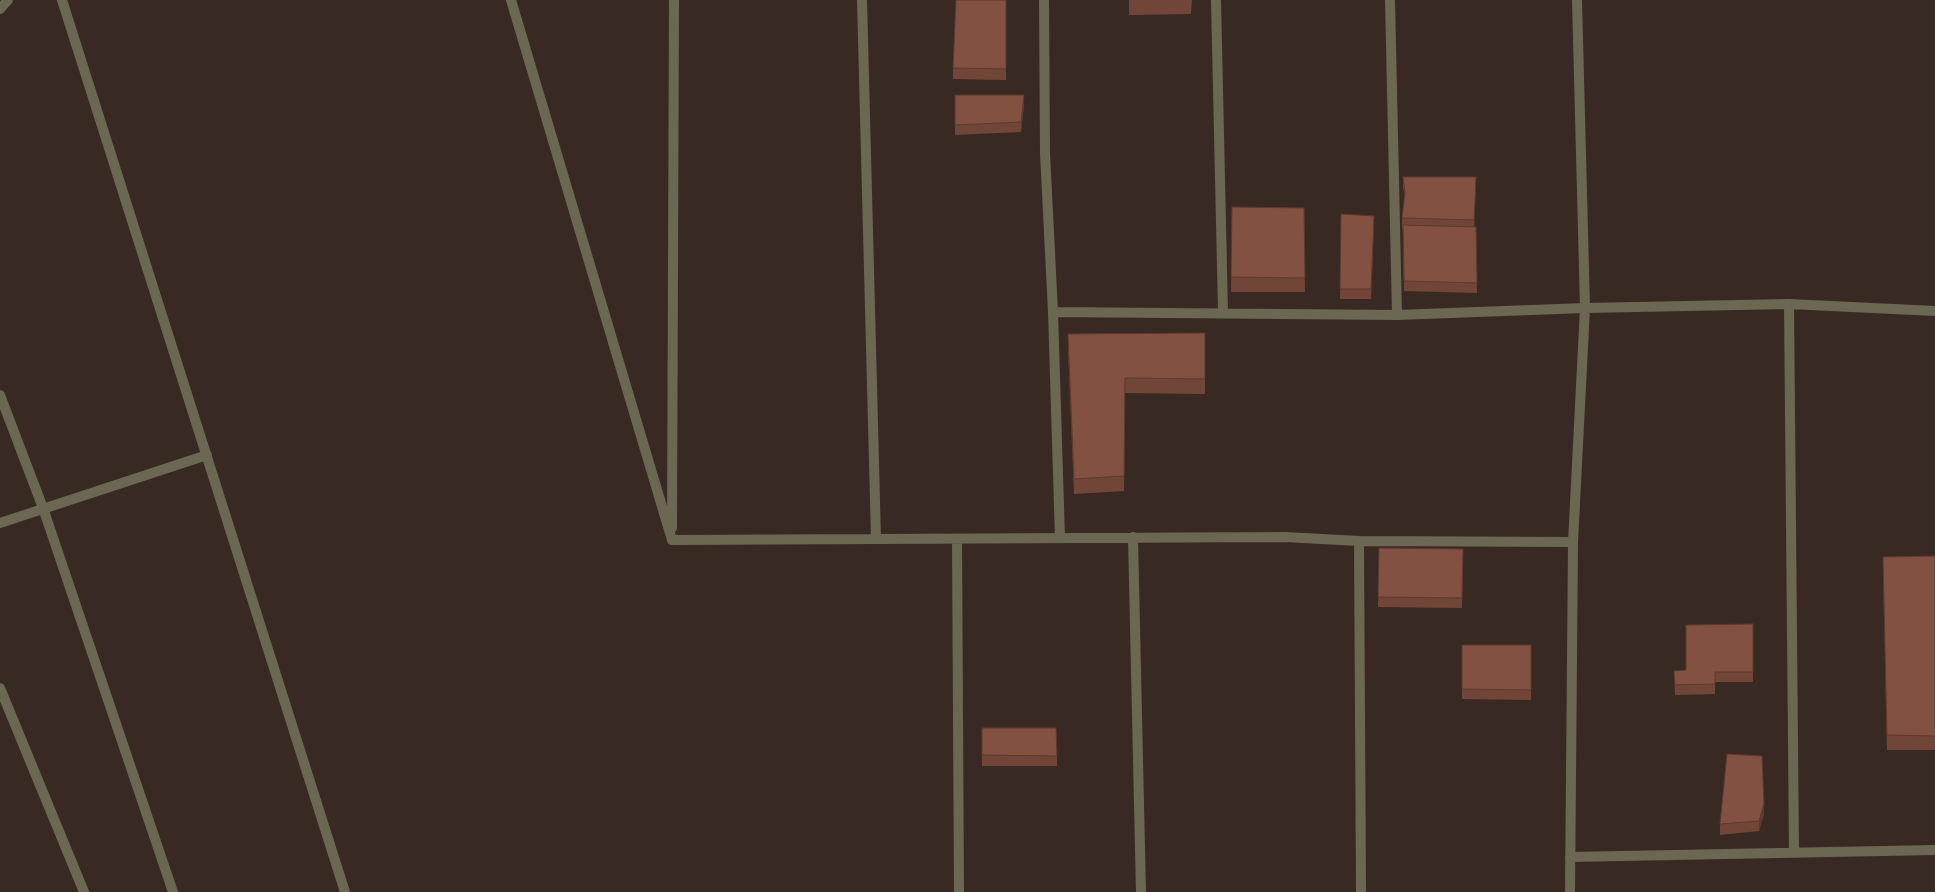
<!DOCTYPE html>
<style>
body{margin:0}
canvas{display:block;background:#382923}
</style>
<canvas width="1935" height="892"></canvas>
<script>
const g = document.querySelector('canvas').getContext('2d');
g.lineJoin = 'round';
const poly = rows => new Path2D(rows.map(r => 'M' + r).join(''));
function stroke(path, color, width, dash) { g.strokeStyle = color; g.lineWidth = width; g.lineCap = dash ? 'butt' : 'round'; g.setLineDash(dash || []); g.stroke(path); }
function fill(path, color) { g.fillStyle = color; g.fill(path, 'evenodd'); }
stroke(poly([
 [62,0,345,892],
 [511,0,672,540,1285,537,1359,541,1573,542],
 [862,0,876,539],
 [1044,0,1045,153,1053,312,1397,315],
 [1216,0,1223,312],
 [1390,0,1397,315,1585,308,1577,0],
 [0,9,8,0],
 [1789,304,1794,853],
 [1053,312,1060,538],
 [0,395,43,508,173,892],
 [0,523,207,455],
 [672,528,674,0],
 [1133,537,1141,892],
 [957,539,959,892],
 [1359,541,1361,892],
 [0,688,84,892],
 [1570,857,1935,850],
 [1570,892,1573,542,1585,308,1789,304,1935,311]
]), '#6b6752', 10);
fill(poly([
 [1006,0,1006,80,953,79,953,68],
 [1129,0,1192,0,1191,14,1129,15],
 [955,95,1024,105,1021,132,955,135],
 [1403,177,1476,188,1474,227,1476,227,1477,293,1404,291,1403,229,1402,229,1402,218,1405,198,1403,187],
 [1232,207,1304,208,1305,292,1231,292],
 [1341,214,1374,226,1371,299,1340,299],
 [1205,333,1205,394,1125,393,1124,491,1074,494,1068,349,1068,334],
 [1379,548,1463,549,1462,608,1378,607],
 [1935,556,1935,750,1887,750,1883,571],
 [1753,624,1753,682,1715,682,1715,694,1675,695,1674,671,1686,670],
 [1462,645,1531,645,1531,700,1462,699],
 [982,728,1057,756,1057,766,982,766],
 [1764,814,1759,831,1720,835,1720,824]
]), '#714638');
fill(poly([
 [1024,95,1024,105,1021,132,1021,122],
 [1476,177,1476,188,1474,230,1474,220],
 [1374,216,1374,226,1371,299,1371,289],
 [1764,804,1764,814,1759,831,1759,821]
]), '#5c392e');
const building = poly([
 [956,0,1006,0,1006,69,953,68,956,0],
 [955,95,1024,95,1021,122,955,125,955,95],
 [1403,177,1476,177,1474,220,1402,218,1405,192,1403,177],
 [1232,207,1304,208,1305,278,1231,277,1232,207],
 [1341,214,1374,216,1371,289,1340,289,1341,214],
 [1403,225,1476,227,1477,283,1404,281,1403,225],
 [1205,333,1205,379,1125,378,1124,476,1074,479,1068,334,1205,333],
 [1379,548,1463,549,1462,598,1378,597,1379,548],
 [1935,556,1935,736,1887,735,1883,557,1935,556],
 [1753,624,1753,672,1715,672,1715,684,1675,685,1674,671,1686,670,1686,625,1753,624],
 [1462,645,1531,645,1531,690,1462,689,1462,645],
 [982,728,1056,728,1057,756,982,755,982,728],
 [1727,754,1762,756,1764,804,1759,821,1720,824,1727,754]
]);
fill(building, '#835141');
stroke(building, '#5c392e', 1);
</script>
